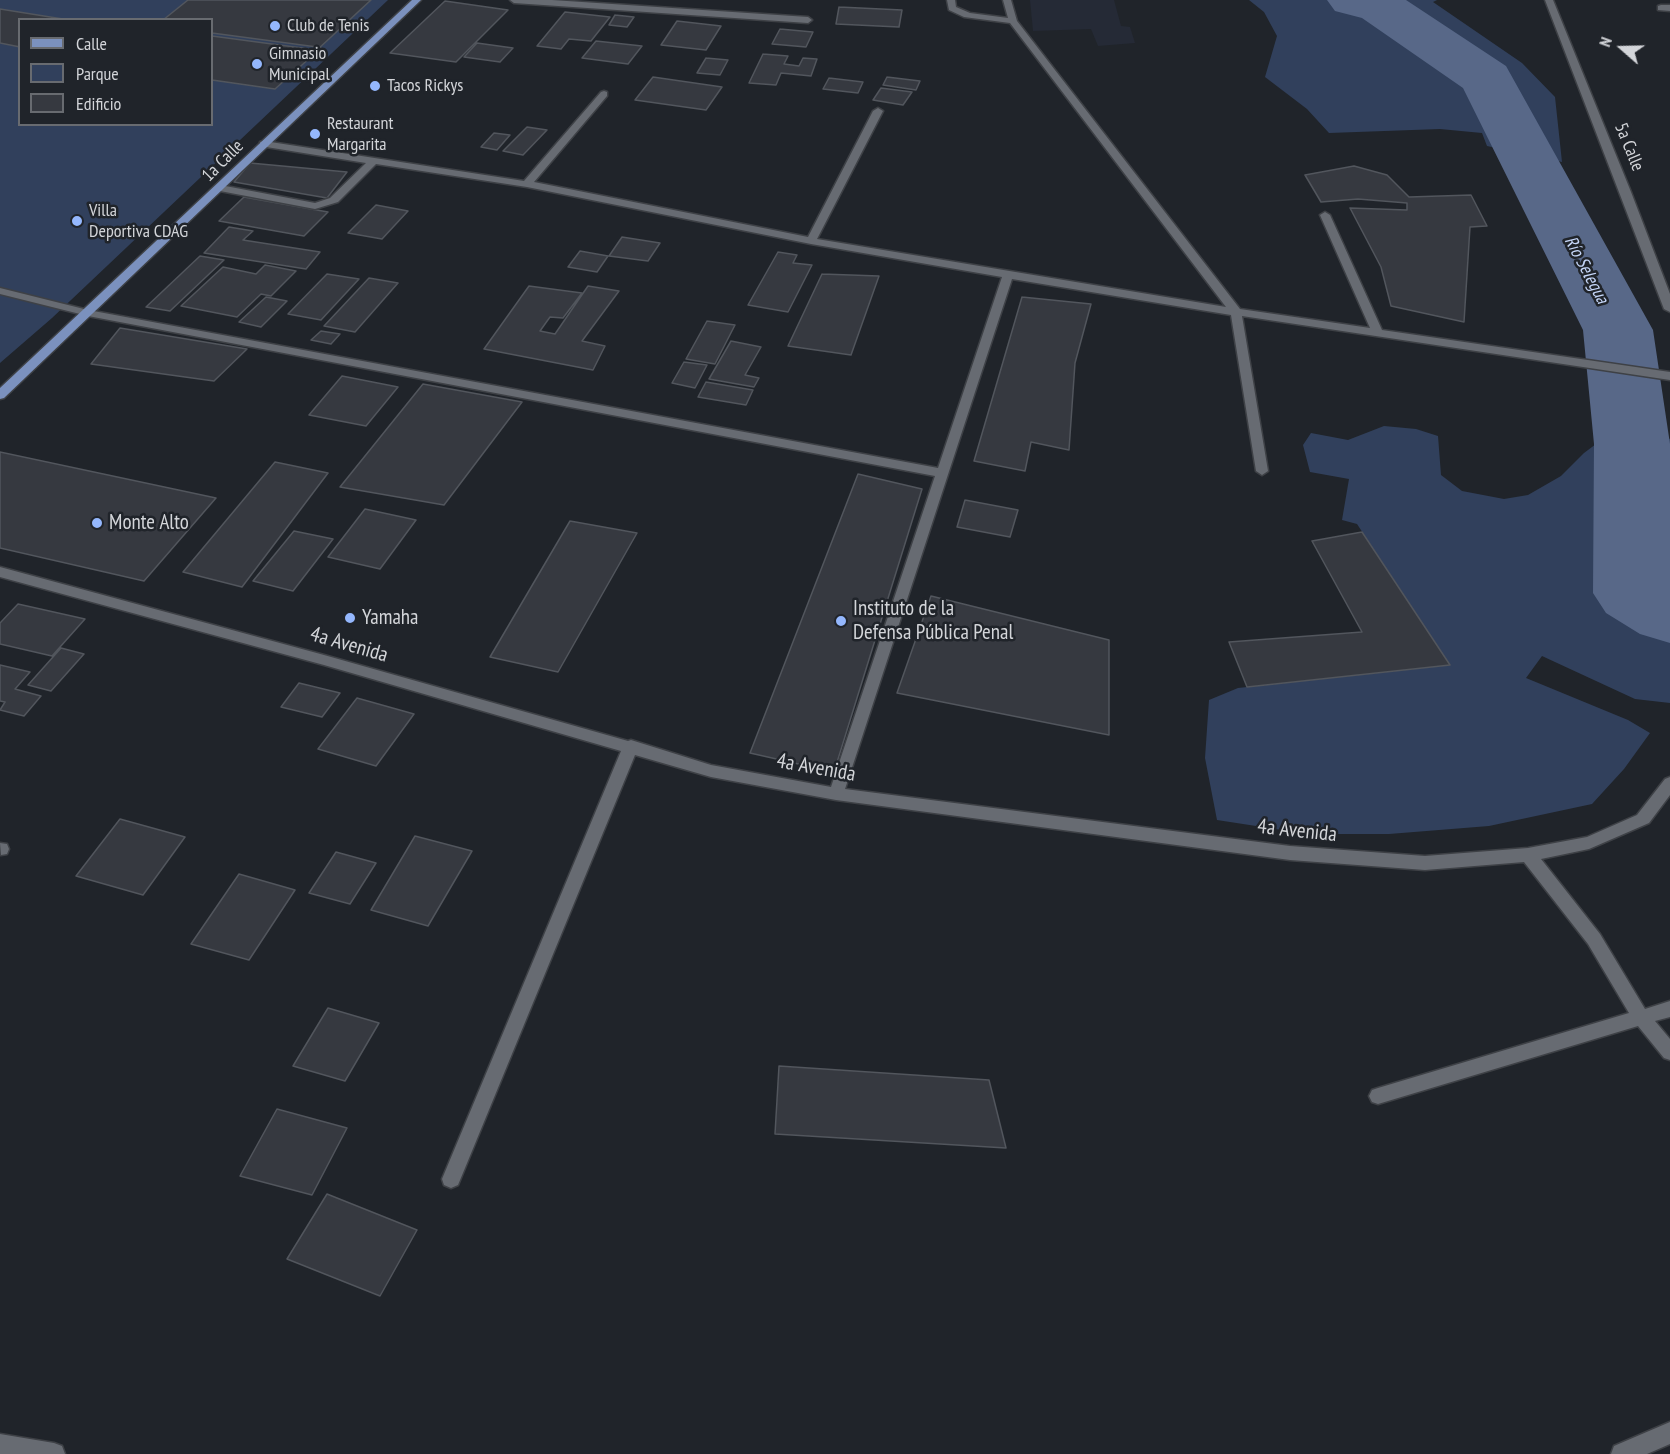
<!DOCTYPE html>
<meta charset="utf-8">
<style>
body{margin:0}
#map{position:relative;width:1670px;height:1454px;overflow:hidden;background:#20242a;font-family:"PT Sans Narrow",sans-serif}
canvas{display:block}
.legend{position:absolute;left:18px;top:18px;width:195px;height:108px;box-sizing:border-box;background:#20242a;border:2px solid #686b70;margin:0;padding:8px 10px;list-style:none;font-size:18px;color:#d3d5d9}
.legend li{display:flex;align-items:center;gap:12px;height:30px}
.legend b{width:30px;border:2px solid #686b70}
.north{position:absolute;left:1592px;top:18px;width:60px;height:60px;-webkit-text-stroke:4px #20242a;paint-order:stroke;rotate:290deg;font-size:16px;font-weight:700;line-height:24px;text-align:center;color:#d3d5d9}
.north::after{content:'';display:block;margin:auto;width:21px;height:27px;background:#d3d5d9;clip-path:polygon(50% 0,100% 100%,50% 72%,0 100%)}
</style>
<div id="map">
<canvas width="1670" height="1454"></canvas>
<ul class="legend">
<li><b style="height:8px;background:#7b91be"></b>Calle</li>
<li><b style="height:16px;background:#31405c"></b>Parque</li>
<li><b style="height:16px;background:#363940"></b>Edificio</li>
</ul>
<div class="north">N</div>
</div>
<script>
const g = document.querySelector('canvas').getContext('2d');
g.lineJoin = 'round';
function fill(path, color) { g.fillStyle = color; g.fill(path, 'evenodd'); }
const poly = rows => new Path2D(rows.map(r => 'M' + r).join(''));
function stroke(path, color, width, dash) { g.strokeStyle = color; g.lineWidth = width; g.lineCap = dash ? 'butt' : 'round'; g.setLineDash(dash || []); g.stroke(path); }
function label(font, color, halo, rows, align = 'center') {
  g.font = font + ' "PT Sans Narrow",sans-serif'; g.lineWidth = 5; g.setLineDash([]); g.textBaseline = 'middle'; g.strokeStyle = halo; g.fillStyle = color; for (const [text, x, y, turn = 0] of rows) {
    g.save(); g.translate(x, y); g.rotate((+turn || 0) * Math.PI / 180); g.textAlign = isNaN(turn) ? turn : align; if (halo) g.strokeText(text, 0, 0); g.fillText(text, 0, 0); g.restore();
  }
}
fill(poly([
 [1030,0,1114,0,1121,26,1130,27,1135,43,1098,46,1091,29,1033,31]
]), '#252a36');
fill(poly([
 [0,0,388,0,52,318,0,363],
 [20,20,212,20,212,124,20,124],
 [1249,0,1437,0,1433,2,1522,63,1555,97,1562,162,1487,146,1482,133,1440,129,1329,133,1307,109,1265,77,1277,36,1264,12],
 [1384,426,1416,429,1438,436,1441,475,1462,491,1504,499,1528,495,1561,476,1584,453,1608,435,1661,436,1670,439,1670,703,1635,699,1542,656,1526,678,1628,720,1650,733,1624,769,1592,804,1489,826,1389,834,1308,834,1217,820,1205,758,1209,700,1238,688,1450,665,1357,524,1342,520,1349,479,1310,472,1303,445,1311,433,1348,440]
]), '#31405c');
fill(poly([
 [1327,0,1406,0,1506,66,1653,330,1670,444,1670,643,1640,634,1606,613,1593,593,1594,444,1583,330,1463,88,1362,18,1335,11,1327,0]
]), '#586888');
const building = poly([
 [188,0,371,0,317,50,212,36,212,20,163,20,188,0],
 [445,1,508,10,456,62,390,53,445,1],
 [839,7,902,10,899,27,836,24,839,7],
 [0,9,69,20,20,20,20,47,0,43,0,9],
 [565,12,610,17,591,41,569,39,561,49,537,46,565,12],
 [615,15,634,17,627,27,609,25,615,15],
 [677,21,721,26,706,50,661,45,677,21],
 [780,29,813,32,806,47,772,44,780,29],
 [212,33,317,47,321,48,275,89,212,80,212,33],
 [596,41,642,46,628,64,582,58,596,41],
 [477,43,513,48,500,62,464,57,477,43],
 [763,54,788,56,784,64,799,66,803,58,817,59,811,76,781,73,776,85,749,83,763,54],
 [706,58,728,60,720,75,697,73,706,58],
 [653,77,722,87,706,110,635,100,653,77],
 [887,77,920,81,916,90,883,85,887,77],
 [829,78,863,82,858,93,823,89,829,78],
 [881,88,912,92,903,105,873,100,881,88],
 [527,127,547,130,523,155,503,151,527,127],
 [494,133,510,135,497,150,481,147,494,133],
 [250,163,347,172,327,198,234,182,250,163],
 [1354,166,1387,175,1409,197,1471,195,1487,226,1470,227,1464,322,1391,306,1381,267,1350,208,1407,210,1407,203,1358,199,1321,202,1305,175,1354,166],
 [244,197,328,212,304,236,219,221,244,197],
 [376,205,408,211,382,239,348,233,376,205],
 [229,227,253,231,243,240,320,252,306,269,204,253,229,227],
 [622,237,660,243,648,261,609,256,622,237],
 [580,251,608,256,597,272,568,267,580,251],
 [778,252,797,255,793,263,812,265,788,312,748,305,778,252],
 [200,256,224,260,170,311,146,307,200,256],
 [265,265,296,271,271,296,261,294,237,317,181,306,223,267,256,274,265,265],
 [327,274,359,279,321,320,288,314,327,274],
 [822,274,879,276,851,355,788,346,822,274],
 [369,278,398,283,355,332,324,326,369,278],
 [529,286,582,293,563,318,550,317,540,331,555,334,588,286,619,291,582,341,605,346,593,370,484,349,529,286],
 [266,297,287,301,261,327,239,322,266,297],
 [1022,297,1091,304,1075,363,1069,450,1031,442,1025,471,974,461,1022,297],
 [707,321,735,325,715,364,686,359,707,321],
 [120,328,247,349,214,381,91,364,120,328],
 [321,331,340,334,331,344,311,340,321,331],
 [731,341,761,347,745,375,759,378,754,387,709,379,731,341],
 [684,362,707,365,695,388,672,383,684,362],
 [342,376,398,387,366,426,309,415,342,376],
 [706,382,753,390,746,405,698,397,706,382],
 [423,384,522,402,444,505,340,487,423,384],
 [0,452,216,498,144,581,0,548,0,452],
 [275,462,328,473,242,587,183,572,275,462],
 [858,474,922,489,834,772,750,753,858,474],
 [965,500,1018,510,1010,537,957,527,965,500],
 [365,509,416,520,380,569,328,557,365,509],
 [570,521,637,533,558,672,490,657,570,521],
 [294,531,333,539,293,591,253,581,294,531],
 [1362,532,1450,665,1247,687,1229,642,1362,632,1312,541,1362,532],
 [931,596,1109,640,1109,735,897,693,931,596],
 [18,604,85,619,52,656,0,644,0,623,18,604],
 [61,648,84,654,51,691,28,685,61,648],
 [0,665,30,672,15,689,41,696,24,716,0,710,5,702,0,701,0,665],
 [299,683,340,693,322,717,281,707,299,683],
 [357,698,414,714,376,766,318,749,357,698],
 [120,819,185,837,143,895,76,876,120,819],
 [415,836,472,851,428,926,371,910,415,836],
 [336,852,376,863,350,904,309,893,336,852],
 [239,874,295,890,249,960,191,944,239,874],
 [328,1008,379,1023,345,1081,293,1066,328,1008],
 [779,1066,989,1080,1006,1148,775,1134,779,1066],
 [277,1109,347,1128,312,1195,240,1176,277,1109],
 [327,1194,417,1230,380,1296,287,1259,327,1194]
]);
fill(building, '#363940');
stroke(building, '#52565d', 1.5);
const minor = poly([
 [510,0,552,0,808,17,812,20,808,23,514,3,510,0],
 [947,0,955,0,956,7,970,13,1008,18,1003,0,1011,0,1017,21,1240,309,1370,328,1320,215,1325,212,1330,215,1382,330,1670,372,1670,380,1242,316,1268,471,1262,475,1256,471,1231,315,1012,279,845,789,1290,846,1425,856,1528,848,1587,837,1637,815,1665,779,1670,777,1670,795,1649,823,1589,849,1541,859,1600,934,1645,1009,1670,1001,1670,1017,1655,1021,1670,1039,1670,1060,1664,1058,1638,1026,1378,1104,1372,1102,1369,1096,1372,1090,1378,1088,1629,1013,1588,944,1524,862,1425,870,1290,860,836,800,711,777,635,755,458,1185,451,1188,444,1185,442,1179,621,751,324,665,0,577,0,567,324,655,628,741,631,740,711,765,831,787,935,476,88,316,0,294,0,288,88,310,938,468,1002,277,811,244,527,187,376,164,338,202,315,209,220,191,215,188,220,185,315,203,330,198,366,163,260,146,260,142,264,141,524,181,601,92,604,91,607,92,607,96,534,182,808,237,873,111,878,108,883,111,817,239,1226,307,1010,23,964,17,949,10,947,0],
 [1545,0,1553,0,1631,192,1670,294,1670,312,1664,309,1545,0],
 [1661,5,1670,5,1670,11,1658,10,1658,6,1661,5],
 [0,843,7,844,9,849,7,854,1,855,0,843],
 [1670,1422,1670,1444,1647,1454,1611,1454,1614,1446,1670,1422],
 [0,1434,54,1443,62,1446,65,1454,0,1454,0,1434]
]);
const major = poly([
 [412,0,421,0,4,398,0,399,0,388,412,0]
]);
stroke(minor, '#3e4146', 3);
stroke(major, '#3e4146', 3);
fill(minor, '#676b72');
fill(major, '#7b91be');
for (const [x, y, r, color] of [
 [275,26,6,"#94b7fd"],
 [257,64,6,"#94b7fd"],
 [375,86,6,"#94b7fd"],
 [315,134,6,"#94b7fd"],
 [77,221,6,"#94b7fd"],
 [97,523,6,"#94b7fd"],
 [350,618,6,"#94b7fd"],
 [841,621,6,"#94b7fd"]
]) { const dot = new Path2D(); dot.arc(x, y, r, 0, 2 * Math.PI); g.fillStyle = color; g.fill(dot); stroke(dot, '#20242a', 2); }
label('18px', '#d3d5d9', '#20242a', [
 ["Club de Tenis",287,26],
 ["Gimnasio",269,54],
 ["Municipal",269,75],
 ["Tacos Rickys",387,86],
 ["Restaurant",327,124],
 ["Margarita",327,145],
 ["Villa",89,211],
 ["Deportiva CDAG",89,232]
], 'left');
label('18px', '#d3d5d9', '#20242a', [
 ["5a Calle",1629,147,68],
 ["1a Calle",223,161,-45]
]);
label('italic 18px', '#c5d6f8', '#20242a', [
 ["Río Selegua",1586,270,62]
]);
label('21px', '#d3d5d9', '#20242a', [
 ["Monte Alto",109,523],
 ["Instituto de la",853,609],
 ["Defensa Pública Penal",853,633],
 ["Yamaha",362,618]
], 'left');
label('21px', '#d3d5d9', '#20242a', [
 ["4a Avenida",349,645,16],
 ["4a Avenida",816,768,10],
 ["4a Avenida",1297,831,6]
]);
</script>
